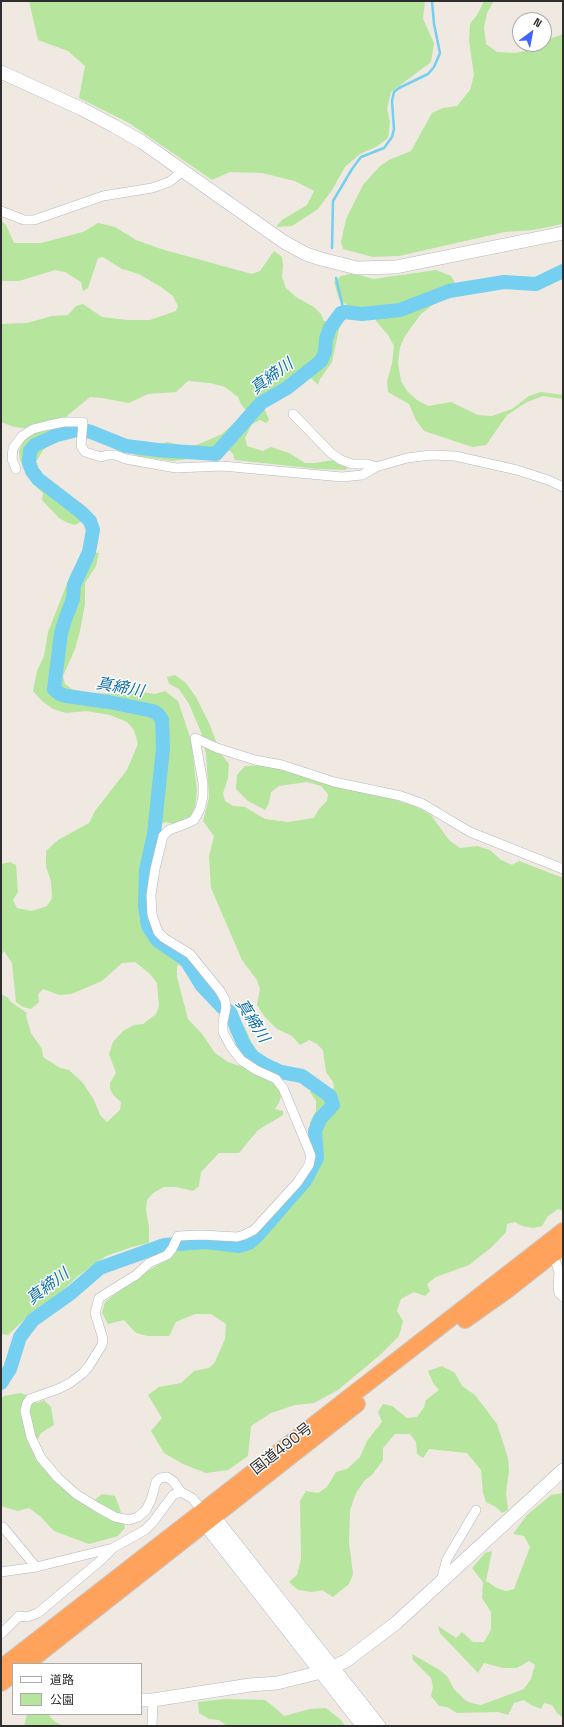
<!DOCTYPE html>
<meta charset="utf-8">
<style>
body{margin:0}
#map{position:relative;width:564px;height:1727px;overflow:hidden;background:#efe9e1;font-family:"Space Grotesk","Noto Sans JP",sans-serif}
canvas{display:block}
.frame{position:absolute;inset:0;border:2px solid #2e2e2e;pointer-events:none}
.legend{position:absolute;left:12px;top:1663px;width:130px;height:52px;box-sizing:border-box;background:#fff;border:1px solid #ababab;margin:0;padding:5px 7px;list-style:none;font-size:12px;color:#2e2e2e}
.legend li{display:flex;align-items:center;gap:8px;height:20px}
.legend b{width:20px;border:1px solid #ababab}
.north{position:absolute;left:512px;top:12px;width:40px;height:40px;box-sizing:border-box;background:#fff;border:1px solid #ababab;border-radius:50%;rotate:32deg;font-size:11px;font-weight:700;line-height:16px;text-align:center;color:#2e2e2e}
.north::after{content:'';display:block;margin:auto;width:14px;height:18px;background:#4264fb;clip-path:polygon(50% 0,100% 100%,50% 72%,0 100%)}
</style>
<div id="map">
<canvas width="564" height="1727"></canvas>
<div class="frame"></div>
<ul class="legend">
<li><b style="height:5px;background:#fff"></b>道路</li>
<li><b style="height:11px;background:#b6e59e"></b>公園</li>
</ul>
<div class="north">N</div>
</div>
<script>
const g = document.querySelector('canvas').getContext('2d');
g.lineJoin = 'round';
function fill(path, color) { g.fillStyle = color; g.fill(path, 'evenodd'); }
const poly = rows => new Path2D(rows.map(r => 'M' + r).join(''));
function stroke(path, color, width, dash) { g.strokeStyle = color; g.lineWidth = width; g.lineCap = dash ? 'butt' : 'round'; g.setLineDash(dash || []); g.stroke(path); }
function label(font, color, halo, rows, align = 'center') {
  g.font = font + ' "Space Grotesk","Noto Sans JP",sans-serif'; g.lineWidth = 3; g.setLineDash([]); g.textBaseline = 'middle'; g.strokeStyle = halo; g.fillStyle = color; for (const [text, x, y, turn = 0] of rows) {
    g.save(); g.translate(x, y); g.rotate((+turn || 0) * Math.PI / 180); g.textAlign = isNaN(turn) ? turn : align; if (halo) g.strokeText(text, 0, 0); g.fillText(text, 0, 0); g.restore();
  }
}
fill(poly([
 [29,1,425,1,423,19,434,43,431,62,391,92,387,108,390,122,388,138,376,147,360,154,345,167,332,190,318,209,292,226,276,227,282,220,307,205,314,191,295,181,262,173,230,172,212,180,129,123,79,98,85,66,68,51,38,40],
 [484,1,494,1,487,13,484,27,486,44,497,52,516,53,528,50,532,44,544,44,544,41,563,34,563,224,533,230,505,232,399,256,373,257,343,249,341,242,346,219,363,185,380,166,389,160,411,151,432,113,443,108,457,106,470,90,474,75,469,41,470,24,477,15],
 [1,220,6,225,14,243,41,243,83,232,98,223,115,227,136,240,161,249,252,274,260,271,274,251,282,257,283,266,282,277,286,288,296,297,314,307,321,314,324,321,332,324,339,318,346,315,350,316,343,321,339,329,332,362,320,379,318,385,309,376,287,385,263,405,269,420,266,423,260,420,252,424,245,438,247,446,263,451,271,447,289,453,305,463,315,463,334,460,349,467,345,470,318,469,235,460,233,454,229,450,218,455,172,461,137,456,132,452,135,445,159,445,168,442,187,447,199,444,222,434,244,414,248,413,241,404,238,397,225,387,210,383,188,381,176,392,148,394,129,403,102,398,90,397,68,415,63,427,68,434,43,450,36,462,41,475,63,500,83,518,82,521,75,525,68,523,59,518,42,500,43,493,33,484,20,460,19,451,23,442,31,435,30,429,14,427,1,422,1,324,27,323,52,316,68,315,76,306,83,304,102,317,127,320,150,320,176,311,178,306,173,296,161,287,139,274,122,269,103,257,98,258,88,288,83,291,81,282,65,272,55,270,19,281,1,281],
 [436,270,451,276,457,286,421,314,405,336,400,347,398,363,401,381,407,391,417,400,428,406,451,402,478,415,492,416,512,409,529,396,541,392,563,395,563,399,543,396,527,402,507,415,486,445,472,447,424,431,416,420,409,404,388,392,387,381,392,364,394,346,388,335,376,321,374,310,353,310,339,299,334,282,341,276,353,273,373,279],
 [84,551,99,553,96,566,85,583,85,604,80,631,75,649,63,676,65,684,72,689,85,693,117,694,134,691,155,694,165,691,178,701,191,740,197,791,195,807,191,816,174,824,166,822,161,824,157,832,149,879,142,905,146,932,155,944,167,954,180,958,190,959,224,1003,221,1012,202,993,185,968,179,965,177,966,177,977,188,1019,202,1034,215,1053,228,1062,243,1067,250,1062,230,1032,229,1019,234,1016,245,1028,255,1050,270,1062,282,1077,282,1093,279,1103,275,1109,283,1111,283,1115,258,1130,239,1153,219,1153,201,1172,199,1186,193,1191,176,1187,164,1187,153,1193,147,1200,146,1210,149,1227,149,1243,132,1247,106,1256,78,1276,56,1297,29,1315,8,1335,1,1334,1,994,7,997,11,1002,27,1013,26,1016,31,1033,42,1049,43,1057,60,1068,69,1070,83,1083,94,1100,100,1115,107,1122,120,1110,121,1102,114,1096,110,1089,110,1083,116,1073,109,1054,113,1042,123,1031,134,1025,143,1024,156,1014,159,1006,157,983,149,973,135,962,122,963,102,981,71,994,59,995,43,989,38,994,39,1002,31,1009,23,1007,16,1002,12,963,4,951,1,956,1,864,10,862,16,865,18,892,13,900,17,908,32,911,47,906,52,898,51,881,46,867,46,851,58,840,89,823,95,811,127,770,138,744,134,730,127,722,110,715,86,711,66,713,53,709,42,701,33,691,37,671,44,656,48,632,72,571],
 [175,675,185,682,196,697,209,723,221,754,229,764,228,778,223,793,225,801,233,806,245,807,265,819,288,822,314,818,319,809,327,801,328,794,321,786,307,782,279,786,271,792,269,803,265,810,248,801,236,789,237,775,245,766,268,765,283,769,336,787,359,789,415,806,431,815,449,840,460,848,477,846,490,850,501,860,512,865,519,861,563,878,563,1211,558,1209,548,1216,542,1226,533,1228,522,1226,515,1222,507,1224,506,1232,493,1246,469,1265,436,1277,427,1284,430,1291,425,1296,414,1292,401,1299,397,1311,403,1321,399,1336,380,1355,338,1390,314,1403,295,1405,271,1413,251,1426,248,1456,228,1470,206,1473,183,1464,164,1453,151,1431,162,1418,148,1395,159,1387,181,1383,194,1371,209,1368,215,1362,225,1339,226,1324,211,1314,195,1314,176,1322,169,1336,148,1336,136,1333,124,1320,108,1324,102,1313,105,1302,130,1282,172,1256,178,1248,193,1247,245,1252,262,1238,296,1202,319,1166,320,1149,310,1134,310,1122,316,1111,316,1101,310,1092,314,1087,323,1093,334,1088,333,1082,326,1072,323,1050,317,1044,309,1040,300,1045,292,1036,277,1029,264,1016,257,1005,260,989,257,980,242,960,211,888,209,856,214,836,203,821,209,798,206,754,201,732,189,704,179,689,169,684,167,677],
 [442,1366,455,1373,462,1386,475,1395,497,1424,508,1458,509,1471,506,1493,508,1510,502,1513,496,1507,486,1502,483,1493,481,1470,467,1453,429,1449,423,1458,417,1454,416,1442,410,1434,395,1434,383,1448,383,1460,372,1475,365,1480,356,1493,350,1510,349,1542,353,1574,349,1584,333,1597,322,1590,312,1592,298,1590,289,1582,297,1575,301,1559,300,1501,306,1491,318,1493,327,1487,336,1472,347,1469,360,1457,367,1441,382,1422,378,1412,383,1404,392,1406,407,1418,417,1417,424,1407,426,1400,439,1390,433,1383,428,1371],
 [21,1393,28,1396,37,1403,44,1400,51,1407,54,1425,41,1433,33,1448,89,1505,102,1494,115,1496,120,1509,125,1528,118,1536,89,1544,54,1531,41,1517,29,1508,18,1511,1,1506,1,1399,4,1396],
 [563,1493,563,1718,557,1713,552,1705,544,1703,541,1709,531,1705,524,1700,514,1703,508,1715,498,1712,457,1713,447,1707,439,1706,431,1696,433,1686,431,1678,413,1660,412,1654,438,1669,447,1676,454,1689,465,1700,471,1703,481,1705,524,1689,531,1679,535,1665,529,1661,517,1668,503,1668,484,1663,478,1673,440,1633,438,1626,456,1638,462,1632,473,1642,484,1642,491,1630,491,1612,482,1598,483,1582,472,1568,485,1553,492,1551,486,1581,497,1588,506,1591,514,1589,530,1547,524,1536,513,1534,527,1515,551,1495],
 [226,1699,265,1700,274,1707,284,1716,310,1709,326,1708,341,1720,345,1726,227,1726,219,1720,209,1719,199,1713,198,1702],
 [29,1714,48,1714,54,1721,63,1726,24,1726,27,1715]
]), '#b6e59e');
stroke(poly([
 [332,248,333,201,352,169,361,157,384,148,392,137,394,129,392,101,394,92,399,88,428,74,434,67,440,53,434,24,432,1],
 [336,278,344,312]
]), '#75cff0', 2.5);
stroke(poly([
 [1,1383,10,1369,20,1337,33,1320,71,1293,100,1268,164,1245,206,1242,239,1246,249,1243,257,1236,305,1181,317,1158,315,1131,320,1119,333,1105,330,1096,302,1076,281,1072,264,1064,253,1057,243,1043,230,1012,222,1007,202,986,186,960,157,940,148,926,145,906,146,870,154,834,163,748,162,720,158,714,153,711,109,702,66,696,60,694,54,689,61,633,66,617,73,599,74,585,89,552,93,530,90,521,81,512,38,479,32,471,29,463,30,451,35,445,57,435,81,429,91,432,126,446,158,450,216,454,261,403,287,388,321,361,325,352,326,339,330,328,341,313,344,312,362,314,400,310,449,291,504,282,536,284,563,271]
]), '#75cff0', 14);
const street = poly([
 [1,211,24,220,34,220,103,196,152,188,169,182,183,171],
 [293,414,331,453,341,460,352,464,367,464,376,467],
 [16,469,12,459,13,448,22,436,33,429,49,425,64,422,83,422,81,446,85,452,101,457,107,455,115,455,126,459,176,468,222,466,342,477,362,475,376,467,407,458,431,455,455,456,517,470,548,480,563,487],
 [195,738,203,783,203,797,200,809,194,820,188,823,169,830,163,836,155,869,151,895,152,915,158,932,164,938,190,954,220,991,225,1000,226,1008,223,1022,223,1032,231,1047,241,1060,256,1070,276,1079,283,1088,308,1148,311,1156,309,1165,297,1183,254,1230,244,1235,237,1237,202,1235,178,1236,172,1249,167,1255,149,1263,136,1275,99,1298,95,1313,103,1339,102,1345,89,1366,83,1373,70,1383,58,1389,30,1399,27,1403,25,1411,31,1437,41,1458,58,1478,76,1494,97,1507,115,1517,129,1520,138,1517,146,1510,151,1500,156,1482,160,1478,167,1477,173,1481,181,1492,192,1498,202,1510],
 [195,738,217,748,255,760,282,765,334,782,401,796,423,804,470,832,563,869],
 [551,1253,557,1265,559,1273,558,1287,559,1293,563,1297],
 [3,1527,36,1567],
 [1,1572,36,1567,113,1548,145,1530,153,1522,173,1495,181,1492],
 [441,1581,447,1559,476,1510],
 [1,1634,19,1616,27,1617,38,1613,100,1561,113,1548],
 [152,1726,153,1700]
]);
const secondary = poly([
 [1,72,82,109,114,126,142,142,284,242,306,254,321,259,357,268,396,267,563,233],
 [205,1512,214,1517,379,1726],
 [203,1514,205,1524,363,1726],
 [141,1700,153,1700,250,1685,277,1683,321,1672,346,1661,396,1623,563,1470]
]);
const highway = poly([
 [465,1320,506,1291,563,1246],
 [26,1664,357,1404],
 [1,1668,563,1231],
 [1,1683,13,1674]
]);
stroke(street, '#b4b7c1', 10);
stroke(secondary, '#b4b7c1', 14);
stroke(highway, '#c9c9c9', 18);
stroke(street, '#fff', 9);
stroke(secondary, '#fff', 13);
stroke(highway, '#ffa35c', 16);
label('15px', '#2e2e2e', '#fff', [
 ["国道490号",282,1449,-38]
]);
label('italic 16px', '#0d6fa3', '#fff', [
 ["真締川",272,377,-36],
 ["真締川",120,688,10],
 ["真締川",252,1021,58],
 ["真締川",48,1287,-37]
]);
</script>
